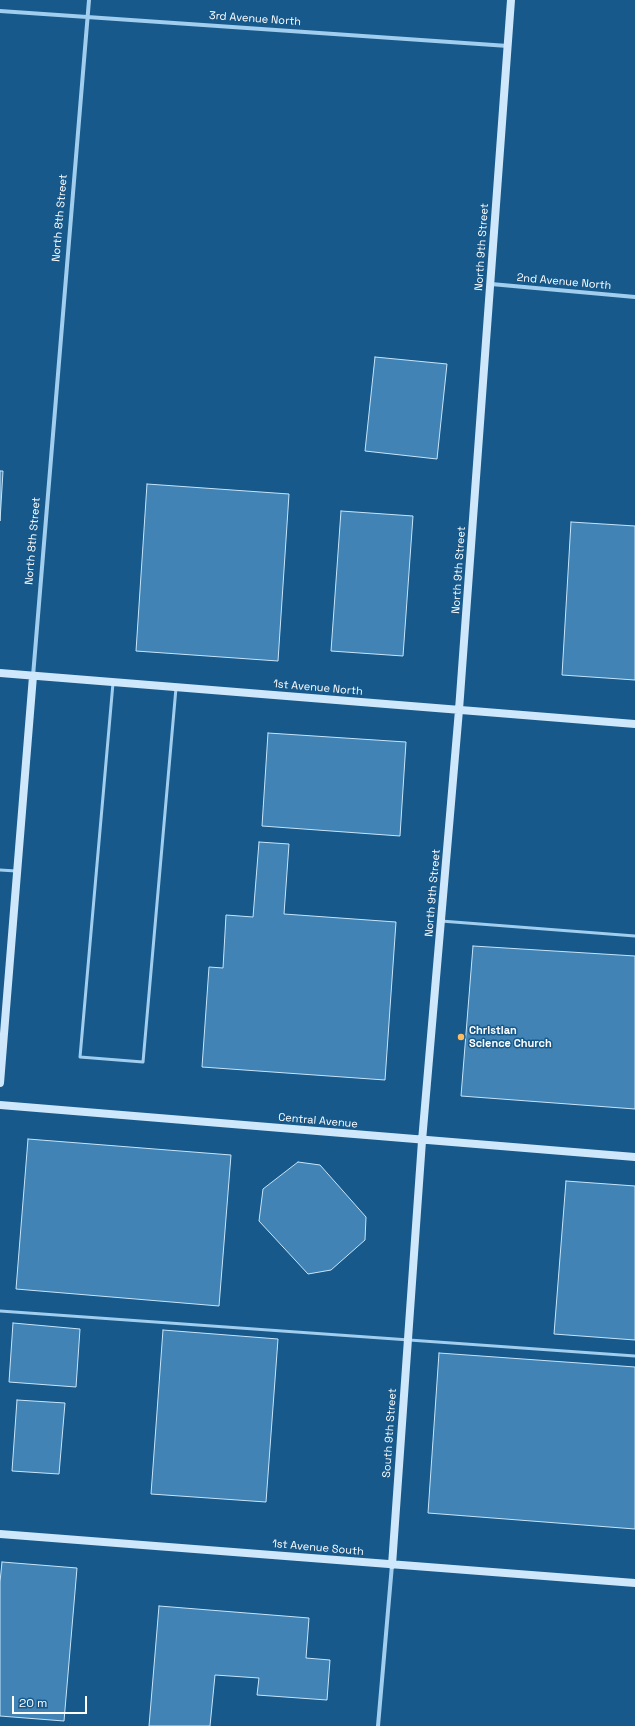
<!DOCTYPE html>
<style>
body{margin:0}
#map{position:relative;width:635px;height:1726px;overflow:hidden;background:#17598b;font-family:"Space Grotesk",sans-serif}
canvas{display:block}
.scale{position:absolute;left:12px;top:1696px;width:75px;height:18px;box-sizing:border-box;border:2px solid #fff;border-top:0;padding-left:5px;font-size:12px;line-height:14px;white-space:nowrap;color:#fff;-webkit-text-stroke:3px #17598b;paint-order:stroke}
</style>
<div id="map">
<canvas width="635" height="1726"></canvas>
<div class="scale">20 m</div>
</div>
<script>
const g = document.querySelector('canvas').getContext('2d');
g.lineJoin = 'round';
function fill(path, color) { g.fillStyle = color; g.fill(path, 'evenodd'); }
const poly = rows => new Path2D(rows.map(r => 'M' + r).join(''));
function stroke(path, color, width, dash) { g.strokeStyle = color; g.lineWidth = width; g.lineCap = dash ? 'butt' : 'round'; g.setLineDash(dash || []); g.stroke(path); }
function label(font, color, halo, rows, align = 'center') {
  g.font = font + ' "Space Grotesk",sans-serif'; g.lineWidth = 3; g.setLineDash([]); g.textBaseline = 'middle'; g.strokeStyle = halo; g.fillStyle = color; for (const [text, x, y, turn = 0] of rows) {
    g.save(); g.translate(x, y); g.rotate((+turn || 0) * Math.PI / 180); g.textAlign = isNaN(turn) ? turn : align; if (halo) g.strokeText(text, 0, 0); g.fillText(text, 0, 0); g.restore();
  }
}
const building = poly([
 [375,357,447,364,437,459,365,451,375,357],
 [0,471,3,471,0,521,0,471],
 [147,484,289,494,278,661,136,651,147,484],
 [341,511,413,516,403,656,331,651,341,511],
 [571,522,635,526,635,680,562,675,571,522],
 [268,733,406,742,400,836,262,826,268,733],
 [259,842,289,844,284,914,396,922,385,1080,202,1067,209,967,223,968,226,915,253,917,259,842],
 [473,946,635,956,635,1109,461,1096,473,946],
 [28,1139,231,1155,219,1306,16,1289,28,1139],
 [298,1162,320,1165,366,1217,365,1240,331,1270,308,1274,259,1221,263,1189,298,1162],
 [566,1181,635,1186,635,1340,554,1334,566,1181],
 [13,1323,80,1329,76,1387,9,1382,13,1323],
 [163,1330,278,1339,266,1502,151,1494,163,1330],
 [439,1353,635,1367,635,1529,428,1513,439,1353],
 [17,1400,65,1403,59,1474,12,1471,17,1400],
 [2,1562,77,1568,64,1721,0,1716,0,1582,2,1562],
 [159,1606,309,1618,306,1658,330,1660,327,1700,257,1695,259,1678,215,1675,210,1726,149,1726,159,1606]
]);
fill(building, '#4083b4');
stroke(building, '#c7e5fa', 1);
stroke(poly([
 [113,683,80,1057,143,1062,176,688],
 [0,870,16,871],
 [441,921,635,936],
 [0,1311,635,1356]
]), '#a1ceee', 3);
stroke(poly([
 [0,11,508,46],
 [491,284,635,297],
 [33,676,89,0],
 [378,1726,392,1565]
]), '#a1ceee', 4);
stroke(poly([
 [0,673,635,724],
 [0,1083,33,676],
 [0,1105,635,1157],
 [0,1534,635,1583],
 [392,1565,422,1141,459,710,511,0]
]), '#cee7fa', 8);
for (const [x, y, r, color] of [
 [461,1037,4,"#ffbb5e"]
]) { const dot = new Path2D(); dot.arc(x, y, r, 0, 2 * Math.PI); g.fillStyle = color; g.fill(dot); stroke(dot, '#17598b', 1.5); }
label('11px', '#fff', '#17598b', [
 ["3rd Avenue North",255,19,4],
 ["North 8th Street",60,218,-85],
 ["North 9th Street",482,247,-86],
 ["2nd Avenue North",564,282,5],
 ["North 8th Street",33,541,-85],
 ["North 9th Street",459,570,-86],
 ["1st Avenue North",318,688,5],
 ["North 9th Street",433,893,-85],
 ["Central Avenue",318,1121,5],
 ["South 9th Street",390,1433,-86],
 ["1st Avenue South",318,1548,5]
]);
label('bold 11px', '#fff', '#17598b', [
 ["Christian",469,1031],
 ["Science Church",469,1044]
], 'left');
</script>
